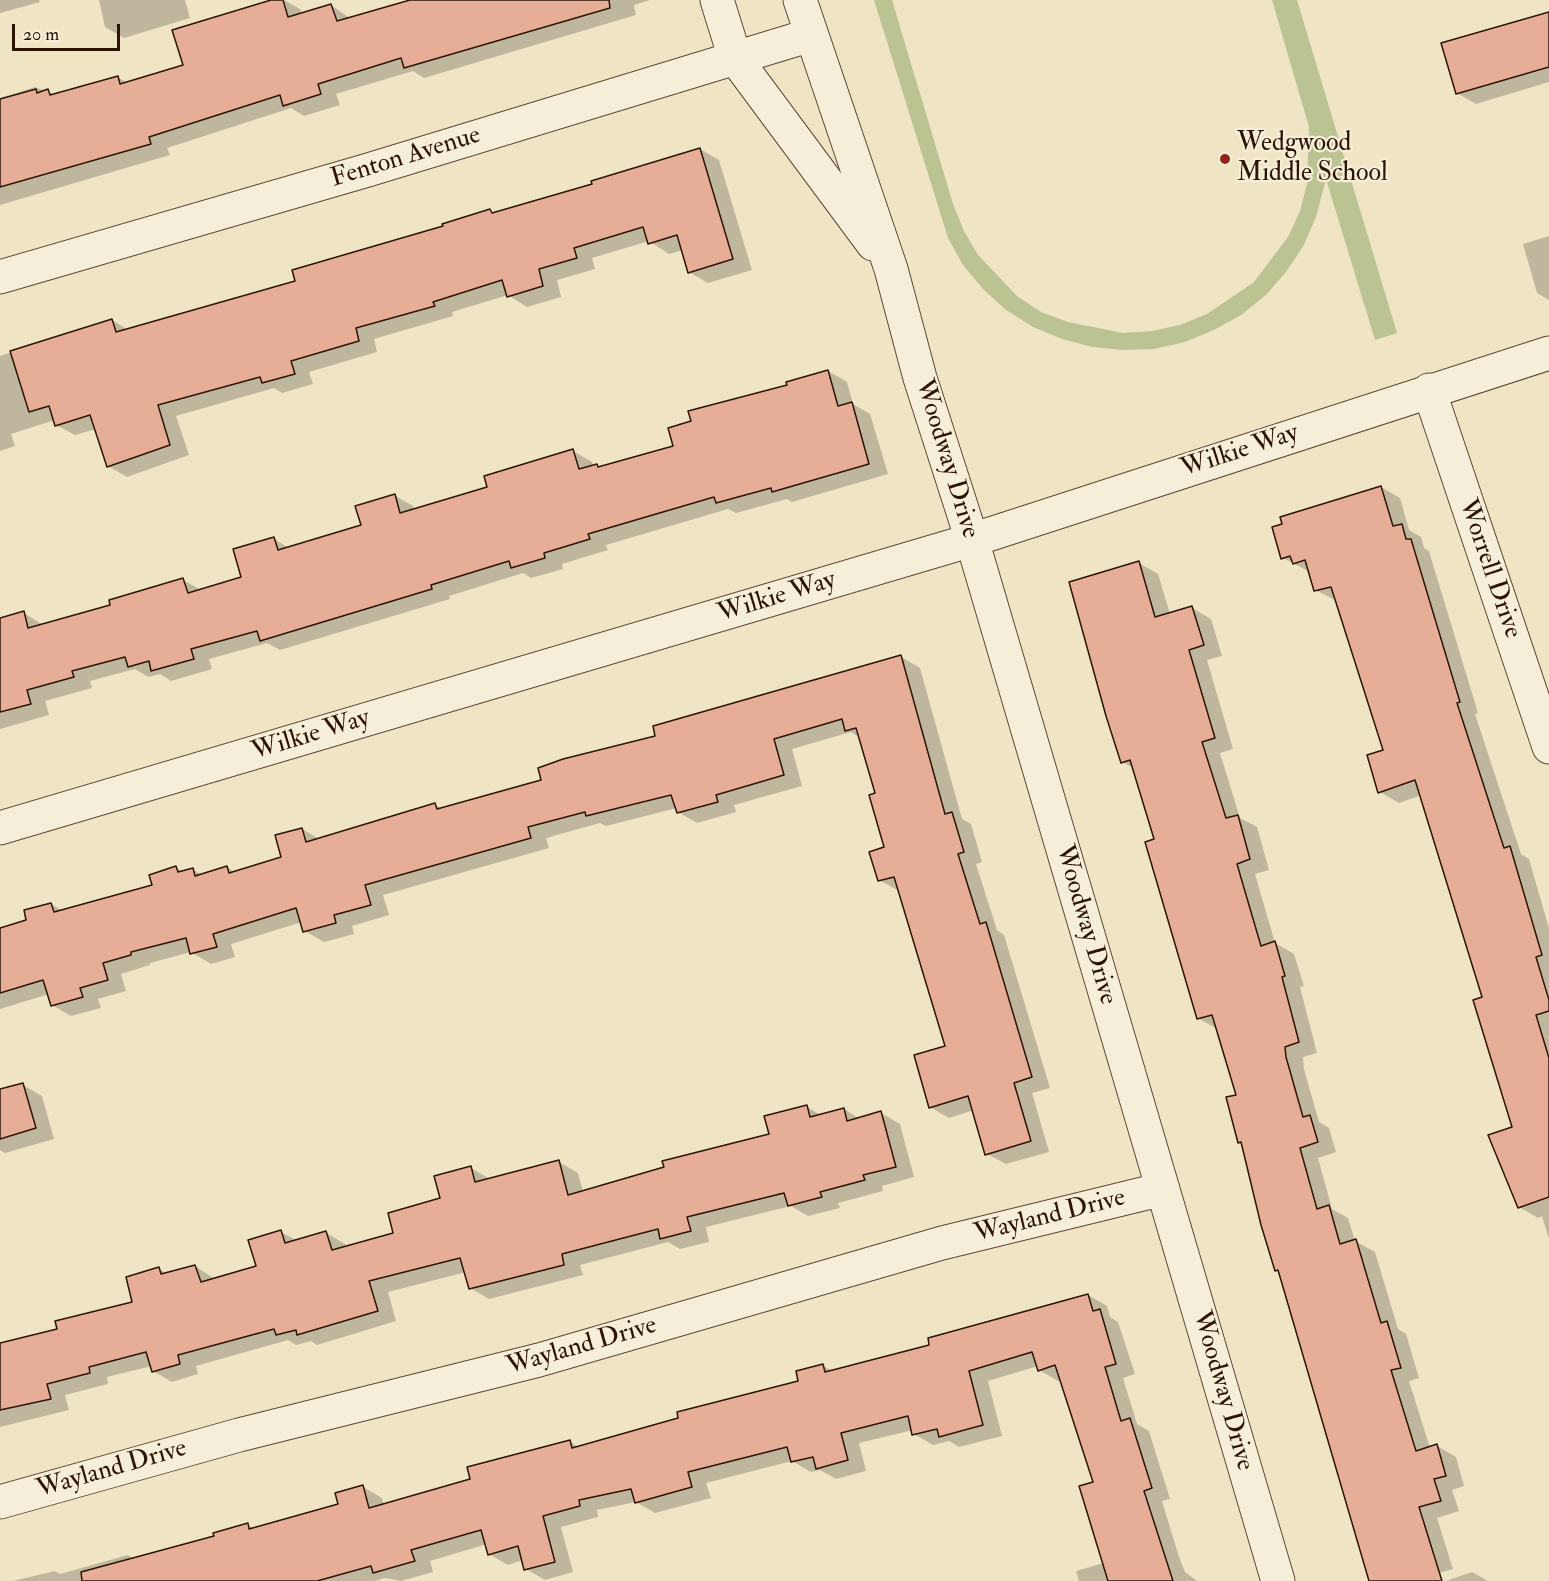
<!DOCTYPE html>
<style>
body{margin:0}
#map{position:relative;width:1549px;height:1581px;overflow:hidden;background:#efe5c5;font-family:"IM FELL Double Pica",serif}
canvas{display:block}
.scale{position:absolute;left:12px;top:24px;width:108px;height:27px;box-sizing:border-box;border:3px solid #2d1405;border-top:0;padding-left:8px;font-size:18px;line-height:21px;white-space:nowrap;color:#2d1405;-webkit-text-stroke:4px #f5eed9;paint-order:stroke}
</style>
<div id="map">
<canvas width="1549" height="1581"></canvas>
<div class="scale">20 m</div>
</div>
<script>
const g = document.querySelector('canvas').getContext('2d');
g.lineJoin = 'round';
function fill(path, color) { g.fillStyle = color; g.fill(path, 'evenodd'); }
const poly = rows => new Path2D(rows.map(r => 'M' + r).join(''));
function stroke(path, color, width, dash) { g.strokeStyle = color; g.lineWidth = width; g.lineCap = dash ? 'butt' : 'round'; g.setLineDash(dash || []); g.stroke(path); }
function label(font, color, halo, rows, align = 'center') {
  g.font = font + ' "IM FELL Double Pica",serif'; g.lineWidth = 4.5; g.setLineDash([]); g.textBaseline = 'middle'; g.strokeStyle = halo; g.fillStyle = color; for (const [text, x, y, turn = 0] of rows) {
    g.save(); g.translate(x, y); g.rotate((+turn || 0) * Math.PI / 180); g.textAlign = isNaN(turn) ? turn : align; if (halo) g.strokeText(text, 0, 0); g.fillText(text, 0, 0); g.restore();
  }
}
fill(poly([
 [874,0,892,0,953,204,964,231,978,255,1017,296,1041,312,1068,322,1123,333,1152,331,1180,325,1207,314,1254,282,1288,237,1300,211,1307,184,1309,127,1272,0,1297,0,1397,333,1375,340,1326,179,1316,217,1304,245,1286,272,1266,295,1241,315,1214,330,1185,342,1154,349,1123,350,1092,347,1062,339,1033,327,1006,310,983,289,963,265,948,238]
]), '#bcc392');
fill(poly([
 [0,0,39,0,40,2,0,13],
 [99,0,185,0,190,18,124,38,105,27],
 [276,0,284,0,300,9,302,14,331,5,351,19,416,0,650,0,634,5,636,15,424,78,413,71,336,94,340,105,304,116,291,108,167,148,170,155,0,205,0,98,35,87,56,95,118,77,127,83,185,66],
 [1549,17,1549,82,1476,104,1457,93],
 [700,149,719,160,752,270,708,283,689,272,683,250,669,254,649,241,592,258,595,269,557,280,561,297,527,307,508,295,452,312,453,316,374,339,377,352,309,372,313,384,282,393,274,388,176,416,189,455,127,477,108,466,96,429,75,435,56,425,55,420,11,434,15,446,0,451,0,356,112,320,128,330,297,282,490,211,495,214],
 [1549,236,1549,300,1537,293,1523,244],
 [828,371,847,382,853,404,870,414,888,474,792,502,787,499,736,513,728,509,606,545,608,550,562,564,563,569,531,578,523,573,449,596,450,599,280,650,267,643,209,659,212,669,171,681,160,674,148,677,135,669,90,681,92,688,45,701,49,715,0,729,0,620,24,613,43,625,112,607,183,580,201,590,243,578,274,539,289,548,363,526,394,495,413,506,414,510,489,488,573,451,592,462,593,466,602,468,675,447,789,386],
 [1381,487,1400,498,1409,530,1421,537,1424,548,1429,551,1478,713,1475,714,1521,854,1529,859,1549,928,1549,1239,1542,1216,1538,1218,1519,1207,1513,1128,1484,998,1422,795,1399,803,1380,792,1385,751,1337,601,1315,590,1310,572,1283,558],
 [1139,563,1158,574,1170,614,1192,608,1211,619,1222,656,1207,660,1233,749,1220,753,1240,818,1257,827,1269,870,1255,874,1275,943,1294,954,1304,986,1300,987,1317,1053,1303,1057,1304,1069,1319,1122,1329,1128,1336,1152,1318,1158,1332,1209,1348,1218,1355,1241,1375,1252,1398,1329,1406,1334,1419,1378,1409,1381,1430,1448,1437,1446,1456,1457,1464,1486,1452,1490,1459,1511,1437,1518,1453,1569,1411,1581,1376,1581,1280,1273,1276,1270,1243,1143,1240,1142,1238,1096,1217,1029,1198,1018,1156,840,1135,769,1122,762],
 [901,657,920,668,962,819,971,824,982,862,976,864,997,930,1004,935,1050,1088,1032,1093,1049,1152,1006,1164,987,1154,974,1110,949,1118,930,1107,947,1047,899,891,879,880,886,848,876,794,860,738,851,732,792,749,802,786,734,805,736,812,697,823,678,812,677,808,606,826,600,823,546,838,549,848,383,895,389,915,352,926,354,934,324,942,305,931,302,922,231,944,235,957,211,964,191,952,150,963,150,965,121,974,126,991,98,999,101,1008,71,1016,52,1005,49,994,0,1009,0,929,28,921,51,904,63,911,154,886,176,868,183,872,192,869,202,875,227,867,236,873,283,858,302,829,319,839,435,805,442,809,543,782,657,737],
 [23,1085,42,1096,54,1139,5,1153,0,1150,0,1091],
 [807,1107,821,1115,844,1109,860,1119,881,1113,900,1124,914,1177,882,1186,883,1191,838,1203,840,1208,808,1216,791,1206,706,1227,709,1242,680,1249,668,1242,580,1265,583,1275,489,1299,470,1288,466,1272,388,1292,396,1321,317,1345,311,1341,296,1345,288,1340,196,1366,198,1374,172,1382,153,1371,152,1366,107,1377,108,1384,65,1395,69,1410,0,1427,0,1344,59,1331,134,1303,159,1269,168,1274,195,1266,215,1279,258,1267,281,1232,298,1241,326,1233,345,1244,346,1247,395,1234,441,1199,471,1168,490,1179,559,1162,578,1173,583,1192,770,1135],
 [1088,1295,1107,1306,1110,1317,1118,1322,1135,1374,1123,1378,1137,1424,1149,1431,1170,1499,1162,1501,1179,1557,1185,1572,1197,1581,1079,1581,1076,1571,1104,1563,1094,1483,1061,1380,1058,1381,1039,1370,1038,1366,988,1381,1002,1436,959,1447,949,1441,933,1445,914,1434,913,1430,859,1443,866,1471,836,1479,820,1470,811,1472,792,1461,706,1483,711,1498,655,1513,636,1502,597,1510,598,1517,561,1527,573,1572,545,1580,526,1569,523,1560,508,1565,489,1554,487,1544,430,1561,433,1572,401,1581,385,1578,374,1581,13,1581,55,1571,60,1574,128,1555,134,1559,248,1525,255,1529,340,1505,363,1487,382,1498,384,1505,472,1480,570,1442,580,1448,800,1382,823,1366,833,1371,931,1346],
 [1472,1572,1488,1581,1446,1581]
]), '#0003');
const building = poly([
 [271,0,283,0,288,17,331,4,337,21,410,0,609,0,610,8,404,68,401,58,318,84,321,94,283,106,280,95,149,137,151,144,0,187,0,99,36,89,37,93,48,89,50,95,118,76,120,84,183,65,172,30,271,0],
 [1549,12,1549,67,1456,94,1441,43,1549,12],
 [700,148,733,259,688,273,677,235,648,244,643,227,574,248,577,258,539,269,543,286,507,297,502,280,433,302,435,306,356,328,359,341,291,361,295,374,262,383,260,377,158,405,170,445,107,467,90,415,55,426,49,406,29,412,10,351,112,319,116,332,295,281,292,270,443,226,442,224,490,209,492,213,592,184,591,181,700,148],
 [828,370,838,406,852,402,869,464,772,492,771,488,716,503,714,497,588,534,590,539,544,553,545,558,511,568,509,561,431,585,432,589,260,641,257,631,191,649,194,659,151,671,149,661,128,667,125,657,72,671,74,677,27,690,31,704,0,712,0,618,24,611,28,628,110,605,109,600,183,578,188,593,241,577,233,549,274,537,278,550,361,525,355,506,395,494,400,513,487,487,484,476,573,449,579,469,597,464,598,467,673,446,668,428,691,421,688,411,787,385,786,382,828,370],
 [1381,486,1393,526,1402,524,1406,539,1411,539,1460,702,1457,703,1504,848,1510,846,1542,955,1536,957,1549,1000,1549,1011,1536,1015,1549,1058,1549,1197,1518,1208,1488,1135,1512,1127,1473,1000,1482,997,1415,780,1378,793,1367,755,1383,750,1331,587,1314,591,1305,560,1293,564,1290,556,1281,559,1272,527,1282,524,1280,517,1381,486],
 [1139,561,1155,617,1192,606,1204,645,1189,650,1215,738,1202,742,1226,818,1238,815,1250,859,1237,864,1261,946,1275,941,1285,976,1282,977,1299,1042,1285,1047,1286,1057,1303,1117,1310,1115,1318,1142,1300,1148,1317,1209,1329,1205,1340,1244,1356,1239,1381,1323,1387,1321,1401,1368,1391,1370,1416,1451,1437,1444,1446,1476,1434,1479,1441,1501,1419,1507,1442,1581,1369,1581,1278,1270,1275,1271,1261,1225,1241,1142,1238,1143,1226,1097,1236,1095,1212,1015,1197,1019,1145,842,1154,839,1130,760,1121,763,1106,716,1069,582,1139,561],
 [901,655,945,814,952,812,964,852,958,854,980,924,986,922,1032,1077,1014,1083,1031,1141,985,1155,968,1096,929,1108,914,1055,945,1046,894,877,878,881,869,852,884,847,869,795,875,793,856,728,845,731,842,719,774,739,784,775,716,795,718,802,677,813,671,795,586,816,585,812,528,827,531,838,365,885,371,905,334,915,336,923,303,932,296,908,213,934,217,947,190,954,186,938,131,952,131,955,103,963,108,980,80,988,83,997,51,1006,43,980,0,993,0,928,26,920,24,910,51,903,54,912,152,885,149,875,176,866,178,872,193,868,195,876,227,866,229,873,281,857,275,835,302,828,306,842,435,803,437,809,541,780,538,768,563,759,655,736,653,726,901,655],
 [23,1083,36,1128,0,1139,0,1089,23,1083],
 [807,1105,810,1117,844,1108,847,1121,881,1111,896,1167,863,1175,865,1180,820,1192,822,1197,788,1206,784,1193,687,1217,691,1231,660,1239,658,1229,562,1254,564,1265,469,1289,460,1258,369,1281,378,1311,297,1335,296,1330,276,1335,274,1329,178,1355,180,1364,152,1372,146,1352,89,1367,90,1373,47,1384,51,1399,0,1410,0,1343,57,1329,55,1321,132,1302,126,1277,159,1267,161,1274,195,1265,201,1282,256,1266,248,1240,281,1230,285,1243,326,1231,332,1250,393,1233,388,1213,440,1198,434,1176,471,1166,475,1182,559,1160,568,1195,664,1167,662,1161,769,1134,764,1116,807,1105],
 [1088,1294,1093,1311,1100,1309,1116,1364,1105,1367,1121,1421,1130,1418,1152,1488,1144,1491,1173,1581,1108,1581,1079,1486,1093,1482,1055,1365,1038,1371,1032,1352,969,1371,983,1425,939,1437,937,1429,912,1435,908,1416,841,1433,848,1460,816,1469,813,1457,791,1462,787,1447,688,1472,692,1487,635,1503,631,1489,579,1500,580,1506,543,1516,555,1562,524,1570,518,1546,488,1555,481,1530,411,1550,415,1561,373,1573,371,1566,317,1581,82,1581,81,1572,214,1536,213,1533,248,1523,249,1529,338,1504,335,1493,363,1485,369,1508,470,1479,467,1467,570,1440,572,1448,678,1418,677,1412,798,1381,796,1371,823,1364,825,1372,929,1345,928,1338,1088,1294]
]);
fill(building, '#e7ae97');
stroke(building, '#2d1405', 1.5);
const minor = poly([
 [717,0,735,58,873,244],
 [800,0,891,269,920,378,972,540,1278,1581],
 [0,277,368,170,811,35],
 [1429,390,1549,747],
 [0,828,972,540,1549,353],
 [0,1502,239,1435,539,1360,942,1243,1163,1189]
]);
stroke(minor, '#5e4835', 35);
stroke(minor, '#f5eed9', 33);
for (const [x, y, r, color] of [
 [1225,159,6,"#8f2418"]
]) { const dot = new Path2D(); dot.arc(x, y, r, 0, 2 * Math.PI); g.fillStyle = color; g.fill(dot); stroke(dot, '#f5eed9', 2); }
label('26px', '#2d1405', '#f5eed9', [
 ["Wedgwood",1237,144],
 ["Middle School",1237,174]
], 'left');
label('26px', '#2d1405', '#f5eed9', [
 ["Fenton Avenue",406,158,-17],
 ["Wilkie Way",1240,452,-18],
 ["Woodway Drive",946,459,73],
 ["Worrell Drive",1489,569,71],
 ["Wilkie Way",777,598,-17],
 ["Wilkie Way",311,736,-17],
 ["Woodway Drive",1085,925,74],
 ["Wayland Drive",1050,1217,-14],
 ["Wayland Drive",582,1347,-16],
 ["Woodway Drive",1222,1391,74],
 ["Wayland Drive",112,1470,-16]
]);
</script>
